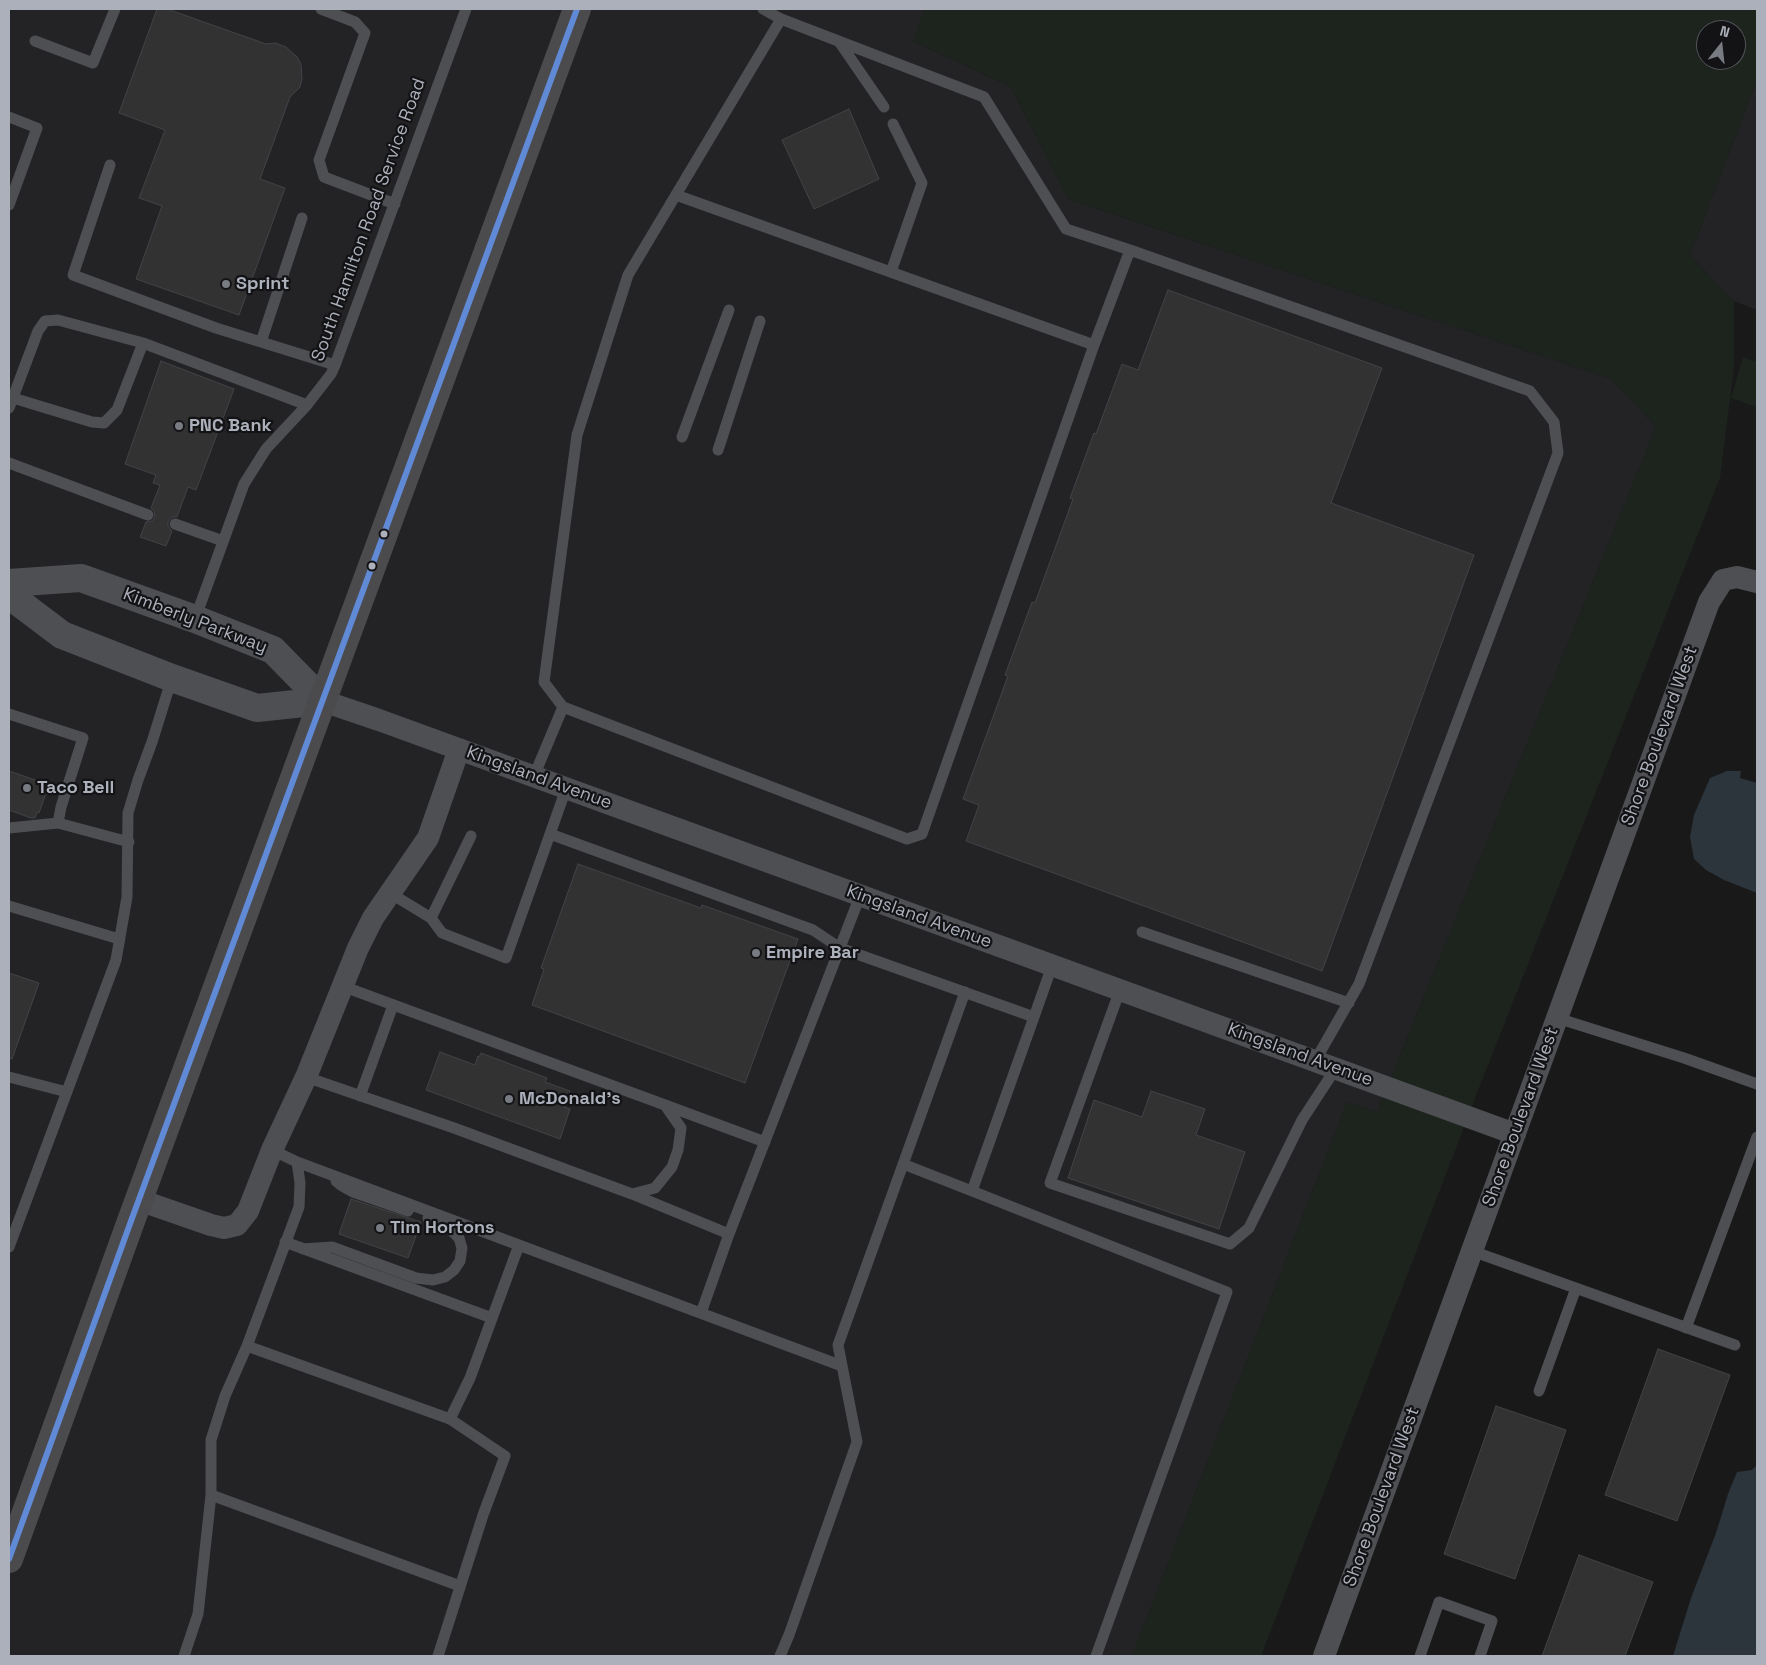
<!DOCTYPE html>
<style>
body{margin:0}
#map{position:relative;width:1766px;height:1665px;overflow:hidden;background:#19191a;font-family:"Space Grotesk",sans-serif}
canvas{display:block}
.frame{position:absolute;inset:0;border:10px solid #abb0ba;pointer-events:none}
.north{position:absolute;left:1696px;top:20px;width:50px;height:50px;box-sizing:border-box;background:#131316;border:1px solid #505258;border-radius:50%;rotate:16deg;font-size:14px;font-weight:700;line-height:20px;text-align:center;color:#abb0ba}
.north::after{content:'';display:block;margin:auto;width:18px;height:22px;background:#787b82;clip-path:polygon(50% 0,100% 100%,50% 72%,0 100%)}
</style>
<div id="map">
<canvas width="1766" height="1665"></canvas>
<div class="frame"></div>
<div class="north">N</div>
</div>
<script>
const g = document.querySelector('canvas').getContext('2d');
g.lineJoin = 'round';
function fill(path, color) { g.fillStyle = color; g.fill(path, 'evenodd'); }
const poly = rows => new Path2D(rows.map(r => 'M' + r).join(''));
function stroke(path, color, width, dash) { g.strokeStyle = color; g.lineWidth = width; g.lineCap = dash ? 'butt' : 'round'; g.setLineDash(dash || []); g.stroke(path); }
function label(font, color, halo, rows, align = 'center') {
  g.font = font + ' "Space Grotesk",sans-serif'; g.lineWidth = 4.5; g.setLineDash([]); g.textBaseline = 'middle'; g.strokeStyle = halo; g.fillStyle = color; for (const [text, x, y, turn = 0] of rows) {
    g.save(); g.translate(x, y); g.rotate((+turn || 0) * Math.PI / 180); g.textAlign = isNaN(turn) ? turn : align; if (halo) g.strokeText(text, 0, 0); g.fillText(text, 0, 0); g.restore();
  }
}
fill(poly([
 [9,9,925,9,913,41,1011,87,1068,199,1611,379,1656,427,1377,1112,1347,1102,1132,1656,9,1656],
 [1757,80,1757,310,1734,301,1690,255]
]), '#232326');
fill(poly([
 [925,9,1757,9,1757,80,1690,255,1734,301,1734,368,1720,478,1479,1088,1261,1656,1132,1656,1347,1102,1377,1112,1656,427,1611,379,1068,199,1011,87,913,41],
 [1706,30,1736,30,1736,60,1706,60],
 [1743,357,1757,362,1757,407,1731,398]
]), '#1d241e');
fill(poly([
 [1727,771,1741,771,1740,778,1757,783,1757,893,1724,880,1706,870,1694,859,1690,837,1694,815,1710,778],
 [1757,1465,1757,1656,1673,1656,1691,1598,1716,1533,1728,1494,1737,1472,1752,1470]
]), '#2c353c');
const building = poly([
 [157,9,167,9,266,44,275,43,286,47,297,57,301,64,302,79,300,87,290,97,260,179,285,188,239,315,136,279,162,206,139,198,165,130,119,113,157,9],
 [849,109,879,179,814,209,782,140,849,109],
 [1168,290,1382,368,1331,503,1474,555,1322,971,966,841,979,805,963,799,1008,676,1005,675,1032,602,1035,603,1073,499,1070,498,1094,433,1096,434,1122,364,1138,370,1168,290],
 [161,361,234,389,196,490,188,487,177,517,173,517,168,521,168,526,172,531,166,546,140,537,146,522,152,521,155,517,154,511,151,508,160,485,153,483,156,475,125,464,161,361],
 [9,771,47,784,44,792,46,793,39,813,37,812,35,818,31,818,9,810,9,771],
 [578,864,701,908,702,905,798,939,745,1083,532,1005,544,969,541,968,578,864],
 [9,973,39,983,12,1059,9,1058,9,973],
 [440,1052,475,1065,478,1056,479,1057,481,1053,547,1078,545,1082,570,1091,564,1107,570,1109,560,1139,426,1090,440,1052],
 [1151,1091,1205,1109,1196,1135,1245,1152,1219,1229,1068,1178,1094,1100,1142,1117,1151,1091],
 [351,1199,421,1222,408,1258,339,1234,351,1199],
 [1658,1349,1730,1375,1677,1521,1605,1495,1658,1349],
 [1496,1406,1566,1430,1515,1579,1444,1554,1496,1406],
 [1579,1555,1653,1582,1625,1656,1542,1656,1579,1555]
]);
fill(building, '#323233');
stroke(building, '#424346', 1);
stroke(poly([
 [321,9,355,22,365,33,319,160,324,177,395,204],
 [35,41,93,63,115,9],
 [840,43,884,107],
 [9,117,37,128,9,205],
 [110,165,73,275,216,328,335,365],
 [676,195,1094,345],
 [1130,250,1530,391,1554,422,1558,453,1359,984,1315,1061],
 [891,272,922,183,893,124],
 [261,342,302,218],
 [13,398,92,422,104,423,117,410,143,343],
 [9,408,38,331,45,321,58,320,143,343,307,405],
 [682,437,729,310],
 [718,450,760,321],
 [9,463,148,515],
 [175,524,223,541],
 [195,619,244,484,266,449,307,405,331,374,335,365,466,9],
 [563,707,907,839,922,834,1094,345,1130,250,1066,229,984,97,781,19],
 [9,714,83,738,61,807,58,823,129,842],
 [534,776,563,707,544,682,577,435,628,275,781,19,763,9],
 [9,828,58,823],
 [550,834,813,930,840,948,1034,1017,1052,966],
 [390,893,431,918,471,836],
 [9,906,119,939],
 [431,918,442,933,506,958,566,789],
 [1142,932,1349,1003],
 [1120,990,1050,1183,1230,1244,1249,1228,1302,1120,1336,1068],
 [1034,1017,972,1191,1227,1292,1096,1656],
 [1557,1018,1684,1058,1757,1084],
 [9,1077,67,1092],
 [306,1077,454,1128,632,1194,655,1188,672,1167,678,1150,681,1128,665,1105,342,986],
 [360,1096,393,1005],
 [665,1105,765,1142],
 [297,1162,842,1366],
 [903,1164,972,1191],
 [336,1181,342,1186,353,1192,408,1211],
 [632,1194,729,1234],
 [285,1242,492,1318],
 [9,1247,116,960,127,897,128,813,138,780,152,742,172,678],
 [303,1249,332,1247,416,1278,433,1280,445,1277,454,1270,460,1261,462,1248,459,1238,450,1229,428,1218],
 [1472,1251,1735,1345],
 [701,1313,729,1234,860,896],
 [1686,1328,1757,1137],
 [247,1346,450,1419,505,1456,483,1515,438,1656],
 [1539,1391,1576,1288],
 [450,1419,470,1378,519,1245],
 [211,1495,460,1586],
 [184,1656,198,1614,211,1495,211,1440,225,1396,247,1346,299,1207,300,1183,297,1162,272,1150],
 [780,1656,789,1635,857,1442,838,1345,965,992],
 [1420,1656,1439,1602,1492,1621,1480,1656]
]), '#4d4f53', 11);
stroke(poly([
 [323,701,379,720,1515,1134],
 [139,1200,211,1225,224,1228,237,1225,248,1211,272,1150,306,1077,358,948,373,918,428,838,459,749],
 [1324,1656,1709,602,1723,580,1737,577,1757,582]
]), '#4d4f53', 22);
stroke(poly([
 [9,583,81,578,195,619,273,650,323,701],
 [9,595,62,635,172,678,257,708,323,701]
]), '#4d4f53', 28);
stroke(poly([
 [9,1559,131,1221,577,9]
]), '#4b4b4e', 28);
stroke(poly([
 [9,1559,131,1221,577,9]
]), '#6089d6', 6);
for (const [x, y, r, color] of [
 [226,284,5,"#787b82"],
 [179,426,5,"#787b82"],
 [384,534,4.5,"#abb0ba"],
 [372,566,4.5,"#abb0ba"],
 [27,788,5,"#787b82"],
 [756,953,5,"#787b82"],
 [509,1099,5,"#787b82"],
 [380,1228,5,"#787b82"]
]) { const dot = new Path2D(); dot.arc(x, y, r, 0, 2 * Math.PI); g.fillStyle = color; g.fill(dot); stroke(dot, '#131316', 2); }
label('18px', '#abb0ba', '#131316', [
 ["South Hamilton Road Service Road",369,220,-70],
 ["Kimberly Parkway",195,621,21],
 ["Shore Boulevard West",1660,736,-70],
 ["Kingsland Avenue",539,778,20],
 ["Kingsland Avenue",919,917,20],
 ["Kingsland Avenue",1300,1055,20],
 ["Shore Boulevard West",1521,1117,-70],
 ["Shore Boulevard West",1382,1497,-70]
]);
label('bold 18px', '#abb0ba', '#131316', [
 ["Sprint",236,284],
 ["PNC Bank",189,426],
 ["Taco Bell",37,788],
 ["Empire Bar",766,953],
 ["McDonald's",519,1099],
 ["Tim Hortons",390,1228]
], 'left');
</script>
